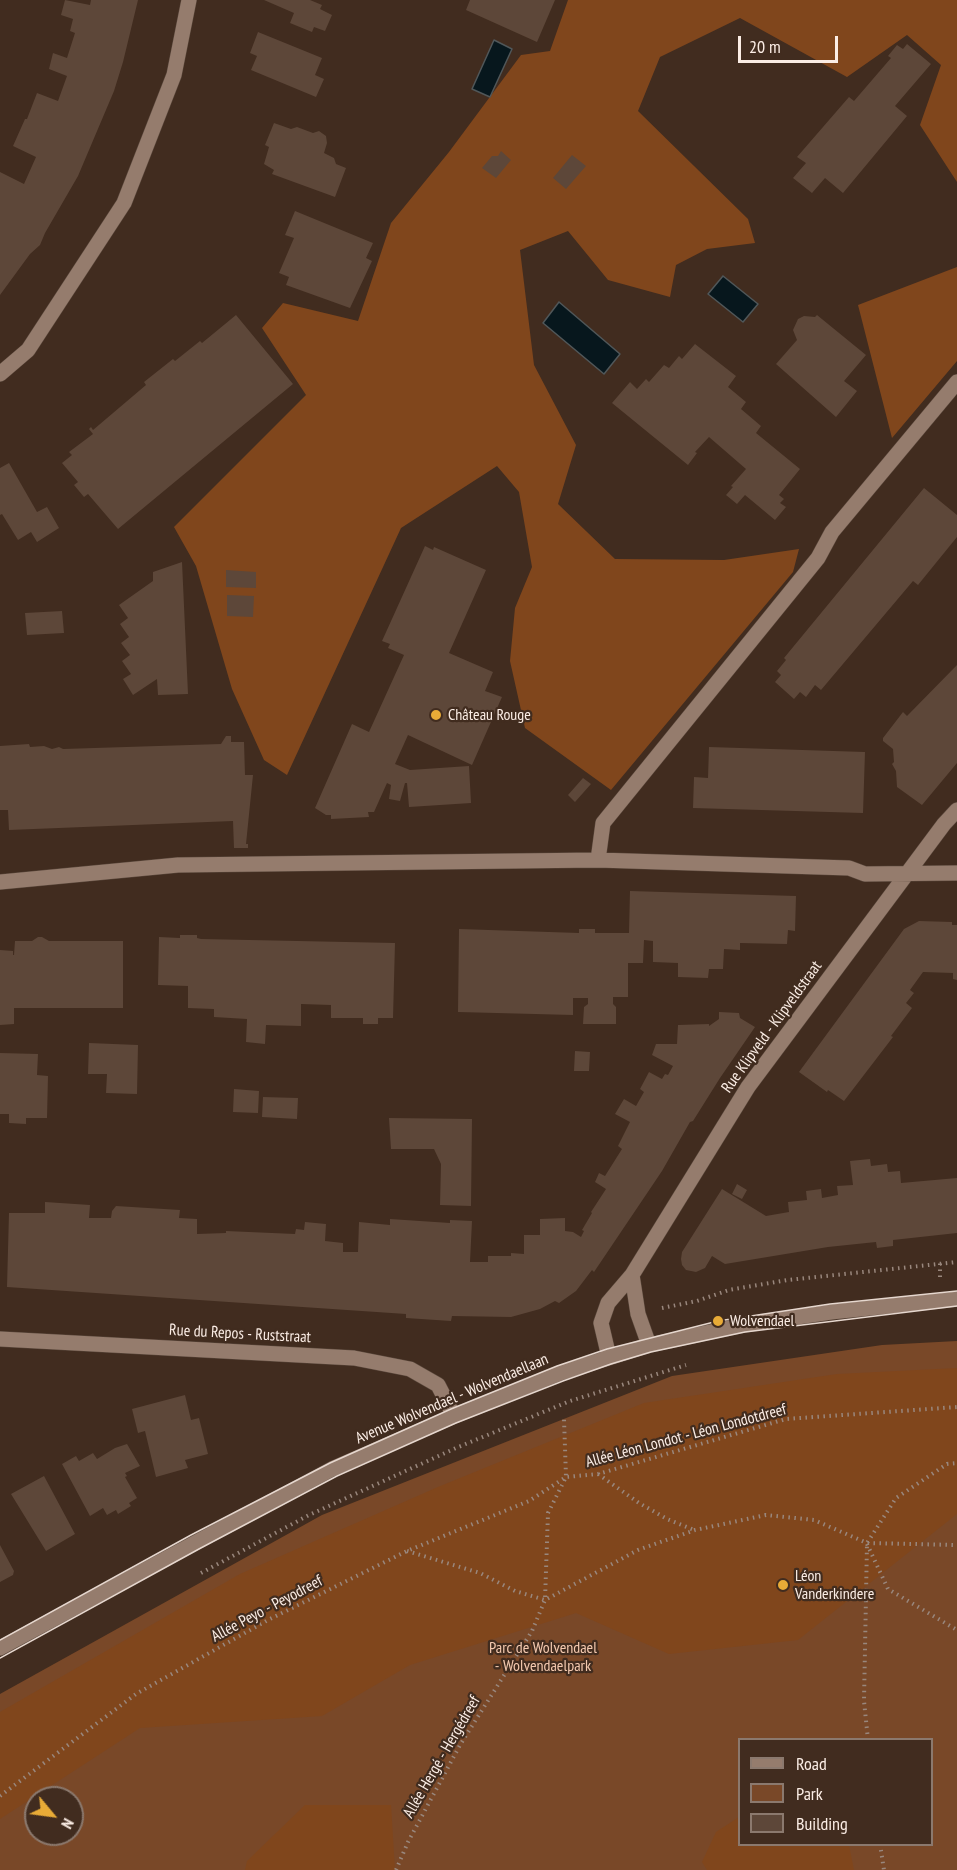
<!DOCTYPE html>
<meta charset="utf-8">
<style>
body{margin:0}
#map{position:relative;width:957px;height:1870px;overflow:hidden;background:#412c1f;font-family:"PT Sans Narrow",sans-serif}
canvas{display:block}
.legend{position:absolute;left:738px;top:1738px;width:195px;height:108px;box-sizing:border-box;background:#412c1f;border:2px solid #8b796e;margin:0;padding:8px 10px;list-style:none;font-size:18px;color:#fbede5}
.legend li{display:flex;align-items:center;gap:12px;height:30px}
.legend b{width:30px;border:2px solid #8b796e}
.north{position:absolute;left:24px;top:1786px;width:60px;height:60px;box-sizing:border-box;background:#412c1f;border:2px solid #8b796e;border-radius:50%;rotate:119deg;font-size:16px;font-weight:700;line-height:24px;text-align:center;color:#fbede5}
.north::after{content:'';display:block;margin:auto;width:21px;height:27px;background:#e8ab37;clip-path:polygon(50% 0,100% 100%,50% 72%,0 100%)}
.scale{position:absolute;left:738px;top:36px;width:100px;height:27px;box-sizing:border-box;border:3px solid #fbede5;border-top:0;padding-left:8px;font-size:18px;line-height:21px;white-space:nowrap;color:#fbede5;-webkit-text-stroke:4px #412c1f;paint-order:stroke}
</style>
<div id="map">
<canvas width="957" height="1870"></canvas>
<ul class="legend">
<li><b style="height:8px;background:#957c6d"></b>Road</li>
<li><b style="height:16px;background:#794828"></b>Park</li>
<li><b style="height:16px;background:#5d4739"></b>Building</li>
</ul>
<div class="north">N</div>
<div class="scale">20 m</div>
</div>
<script>
const g = document.querySelector('canvas').getContext('2d');
g.lineJoin = 'round';
function fill(path, color) { g.fillStyle = color; g.fill(path, 'evenodd'); }
const poly = rows => new Path2D(rows.map(r => 'M' + r).join(''));
function stroke(path, color, width, dash) { g.strokeStyle = color; g.lineWidth = width; g.lineCap = dash ? 'butt' : 'round'; g.setLineDash(dash || []); g.stroke(path); }
function label(font, color, halo, rows, align = 'center') {
  g.font = font + ' "PT Sans Narrow",sans-serif'; g.lineWidth = 4.5; g.setLineDash([]); g.textBaseline = 'middle'; g.strokeStyle = halo; g.fillStyle = color; for (const [text, x, y, turn = 0] of rows) {
    g.save(); g.translate(x, y); g.rotate((+turn || 0) * Math.PI / 180); g.textAlign = isNaN(turn) ? turn : align; if (halo) g.strokeText(text, 0, 0); g.fillText(text, 0, 0); g.restore();
  }
}
fill(poly([
 [957,1341,957,1870,0,1870,0,1694,322,1515,672,1376,882,1345],
 [740,1740,932,1740,932,1844,740,1844],
 [36,1798,72,1798,72,1834,36,1834]
]), '#794828');
fill(poly([
 [568,0,957,0,957,182,920,125,941,65,907,35,847,77,740,18,660,57,638,111,748,219,755,243,707,249,676,265,670,297,608,280,568,231,520,250,534,365,576,445,558,504,615,559,724,560,799,549,793,572,611,790,525,728,510,661,515,608,532,567,519,492,497,466,401,528,287,775,264,760,232,689,196,566,174,527,306,395,262,328,283,303,358,321,391,223,449,152,521,55,550,51],
 [957,267,957,361,892,438,858,305],
 [957,1368,957,1514,798,1640,669,1654,576,1613,410,1665,322,1716,140,1728,0,1819,0,1712,240,1574,438,1487,644,1403,837,1374],
 [305,1805,391,1805,395,1870,245,1870,247,1861],
 [739,1817,740,1844,849,1845,854,1870,707,1870,702,1862,716,1832]
]), '#80461c');
const water = poly([
 [494,40,512,49,490,97,472,89,494,40],
 [723,276,758,304,743,322,708,294,723,276],
 [559,302,620,354,604,374,543,323,559,302]
]);
fill(water, '#07171d');
stroke(water, '#505759', 1.5);
fill(poly([
 [65,0,90,5,91,0,138,0,123,62,114,91,78,176,45,233,40,245,30,254,0,295,0,172,24,184,36,157,13,146,25,119,27,119,37,93,58,101,67,76,49,69,53,53,67,58,75,33,70,31,73,19,61,15],
 [264,0,310,0,322,5,320,9,332,15,325,31,314,27,312,32,290,23,294,13],
 [470,0,555,0,537,42,466,10],
 [258,32,322,58,315,75,324,79,316,97,251,70,257,56,250,53],
 [907,44,931,64,895,106,907,116,843,193,825,178,812,193,793,178,806,163,797,157,849,97,854,101,891,58,888,56,897,45,903,49],
 [274,123,291,129,297,127,313,133,319,131,326,136,327,143,324,153,334,158,336,164,346,168,335,197,272,174,274,170,264,164,269,147,265,145],
 [501,151,511,160,496,178,482,168,492,156,498,156],
 [572,155,586,166,566,189,553,178],
 [295,211,373,243,366,258,372,261,350,308,286,285,289,277,279,273,294,238,285,235],
 [236,315,293,384,118,529,88,494,84,497,74,485,78,482,62,463,72,455,69,452,93,434,89,429,91,427,93,430,146,385,144,382,173,359,175,361,200,341,202,343],
 [817,315,866,355,844,381,857,391,836,417,776,364,797,340,793,330,798,319,804,316,815,317],
 [695,344,736,376,728,387,746,402,741,409,761,426,756,433,800,469,779,495,784,499,780,503,786,507,775,520,745,495,737,504,726,495,733,487,731,486,746,469,709,437,695,452,697,453,688,465,612,403,630,382,637,389,646,379,649,382,664,365,669,368,679,356,682,359],
 [9,463,37,512,47,507,59,528,37,542,31,532,18,540,2,514,0,515,0,468],
 [924,488,957,515,957,537,918,585,913,581,821,690,815,685,806,697,800,692,794,699,775,682,781,675,777,671,786,660,784,658],
 [425,546,433,550,434,547,486,570,449,653,493,672,485,691,502,697,472,765,408,735,395,764,410,770,469,766,471,803,409,807,407,783,405,783,400,801,389,799,391,785,387,783,374,812,368,812,369,817,331,819,331,815,326,815,315,808,352,724,369,732,404,655,388,648,390,644,382,641],
 [182,562,188,694,158,695,157,679,133,695,123,679,131,674,122,661,130,655,121,643,129,637,120,624,128,618,119,605,153,581,153,572],
 [226,570,256,572,256,588,226,587],
 [227,595,254,596,253,617,227,616],
 [62,611,64,633,27,635,25,613],
 [957,665,957,763,922,805,897,787,896,771,892,764,894,762,893,749,883,741,883,738,903,712,907,716],
 [226,736,231,736,231,742,244,742,245,775,253,775,246,844,248,844,248,848,234,848,233,821,9,830,8,810,0,810,0,746,29,744,30,747,44,746,52,749,59,747,63,749,221,744],
 [709,747,865,752,863,813,693,808,694,777,708,778],
 [583,778,591,784,575,802,568,795],
 [630,891,796,896,795,931,788,930,787,944,740,943,740,950,724,949,723,969,709,969,708,978,678,977,678,963,653,962,653,941,644,940,643,963,628,963,628,997,613,997,613,1004,616,1007,616,1024,583,1024,584,1007,588,1004,588,998,573,998,573,1015,458,1012,459,929,579,933,579,929,595,929,595,933,629,933],
 [919,921,952,922,952,925,957,925,957,980,953,979,953,973,923,972,910,990,914,993,906,1003,912,1008,891,1036,893,1037,844,1101,828,1090,827,1092,799,1072,904,929],
 [180,935,197,935,197,938,201,939,395,943,393,1018,378,1018,378,1024,363,1024,363,1018,331,1018,331,1005,301,1004,301,1026,266,1025,265,1044,246,1042,247,1019,214,1017,214,1009,188,1008,188,986,158,985,159,937,180,938],
 [38,937,42,937,49,941,123,941,123,1008,14,1008,14,1024,0,1025,0,950,13,951,13,955,14,955,15,941,32,941],
 [719,1012,739,1013,740,1018,755,1027,720,1078,693,1121,690,1122,662,1171,594,1272,592,1270,576,1291,559,1303,555,1301,540,1309,511,1317,452,1316,451,1321,406,1318,406,1314,7,1287,9,1213,45,1213,45,1202,90,1205,89,1218,111,1218,112,1211,116,1206,180,1210,179,1218,197,1219,197,1234,226,1233,226,1231,295,1234,296,1229,304,1230,305,1222,326,1224,325,1241,343,1243,343,1252,358,1252,359,1222,390,1225,390,1219,450,1223,450,1220,472,1221,470,1262,488,1262,488,1256,511,1256,511,1253,524,1254,524,1235,540,1235,540,1219,565,1218,565,1231,573,1232,581,1237,584,1231,582,1230,592,1213,591,1212,606,1189,595,1182,599,1173,605,1176,622,1149,618,1146,630,1122,615,1114,624,1099,636,1106,644,1092,640,1089,649,1072,662,1079,665,1074,668,1075,673,1066,652,1055,656,1044,677,1044,678,1025,709,1024,709,1026,719,1019],
 [89,1043,138,1045,137,1094,106,1093,107,1074,88,1074],
 [575,1051,590,1052,589,1071,574,1071],
 [0,1053,38,1054,37,1075,48,1076,47,1118,26,1118,26,1124,9,1123,9,1114,0,1114],
 [234,1089,259,1091,258,1113,233,1112],
 [263,1097,298,1098,297,1119,262,1117],
 [389,1118,472,1119,471,1206,440,1205,441,1164,434,1149,391,1149],
 [870,1159,871,1166,887,1164,888,1172,900,1171,901,1183,957,1178,957,1233,893,1240,893,1246,877,1248,876,1242,828,1247,725,1264,712,1256,705,1268,696,1272,686,1270,682,1265,681,1259,682,1252,722,1189,766,1216,789,1212,788,1202,807,1200,806,1191,821,1189,822,1198,838,1195,837,1186,853,1185,850,1161],
 [737,1184,747,1190,742,1199,732,1194],
 [185,1395,191,1420,199,1418,208,1454,185,1460,188,1468,156,1477,145,1431,138,1433,132,1409],
 [127,1444,140,1466,125,1473,127,1476,125,1477,137,1498,129,1503,131,1506,118,1514,116,1510,107,1515,103,1508,90,1516,62,1464,76,1456,79,1461,93,1453,97,1459,115,1448],
 [44,1476,75,1534,46,1551,11,1494],
 [0,1545,14,1571,13,1575,0,1582]
]), '#5d4739');
const minor = poly([
 [0,374,28,350,124,203,174,75,189,0],
 [598,860,603,823,818,558,832,532,957,382],
 [0,882,178,865,598,860,849,868,865,874,957,873],
 [632,1275,638,1314,649,1345],
 [0,1339,354,1358,410,1369,438,1385,454,1416],
 [609,1357,601,1323,608,1303,632,1275,748,1087,944,824,957,810],
 [0,1648,332,1469,454,1416,560,1373,649,1345,743,1325,831,1312,957,1299]
]);
stroke(minor, '#5a483c', 16);
stroke(poly([
 [940,1277,940,1263],
 [662,1308,697,1301,729,1290,788,1280,957,1262],
 [598,1474,639,1503,667,1519,694,1530],
 [867,1544,888,1589,957,1630],
 [407,1551,480,1573,515,1591,545,1600,638,1550,695,1530,766,1515,814,1520,867,1543,957,1545],
 [201,1573,309,1515,456,1448,570,1401,686,1365],
 [868,1740,864,1701,867,1543,896,1498,947,1464,957,1463],
 [0,1796,136,1694,268,1620,407,1551,529,1501,566,1477,598,1474,786,1419,957,1407],
 [880,1844,884,1870],
 [396,1870,408,1842,460,1745,532,1631,545,1600,548,1513,566,1477,564,1419]
]), '#99877d', 4, [1.5, 4.5]);
stroke(minor, '#957c6d', 15);
stroke(poly([
 [0,1640,191,1535,330,1463,451,1409,557,1366,607,1349,718,1321,830,1304,957,1291],
 [0,1658,199,1549,337,1476,456,1423,563,1381,611,1364,651,1352,745,1332,957,1306]
]), '#e6d7ce', 1.5);
for (const [x, y, r, color] of [
 [436,715,6,"#e8ab37"],
 [718,1321,6,"#e8ab37"],
 [783,1585,6,"#e8ab37"]
]) { const dot = new Path2D(); dot.arc(x, y, r, 0, 2 * Math.PI); g.fillStyle = color; g.fill(dot); stroke(dot, '#412c1f', 2); }
label('16px', '#fbede5', '#412c1f', [
 ["Château Rouge",448,715],
 ["Wolvendael",730,1321],
 ["Léon",795,1576],
 ["Vanderkindere",795,1594]
], 'left');
label('16px', '#fbede5', '#412c1f', [
 ["Rue Klipveld - Klipveldstraat",772,1027,-54],
 ["Rue du Repos - Ruststraat",240,1334,3],
 ["Avenue Wolvendael - Wolvendaellaan",452,1399,-23],
 ["Allée Léon Londot - Léon Londotdreef",686,1436,-15],
 ["Allée Peyo - Peyodreef",267,1609,-28],
 ["Allée Hergé - Hergédreef",442,1757,-60]
]);
label('16px', '#f4c9af', '#412c1f', [
 ["Parc de Wolvendael",543,1648],
 ["- Wolvendaelpark",543,1666]
]);
</script>
